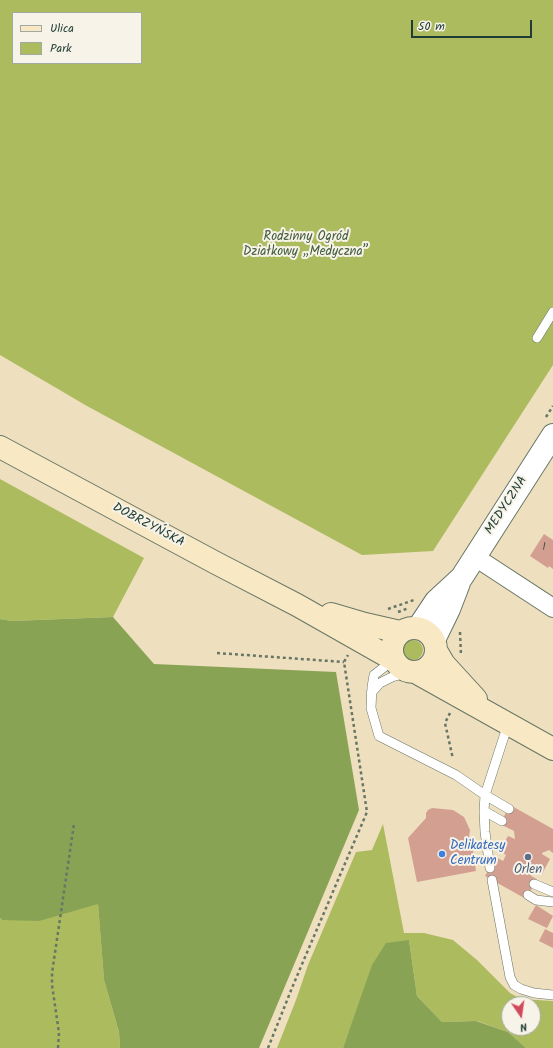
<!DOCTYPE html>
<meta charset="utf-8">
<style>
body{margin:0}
#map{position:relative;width:553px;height:1048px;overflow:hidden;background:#eedfbf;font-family:Kalam,sans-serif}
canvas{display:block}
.legend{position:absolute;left:12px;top:12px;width:130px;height:52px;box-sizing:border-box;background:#f7f3e8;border:1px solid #a1aaa0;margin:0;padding:5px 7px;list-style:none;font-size:12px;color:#1f3d34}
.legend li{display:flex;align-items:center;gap:8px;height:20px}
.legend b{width:20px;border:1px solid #a1aaa0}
.north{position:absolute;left:501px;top:996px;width:40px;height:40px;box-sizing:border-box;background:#f7f3e8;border:1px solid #a1aaa0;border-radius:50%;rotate:167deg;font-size:11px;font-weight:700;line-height:16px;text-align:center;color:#1f3d34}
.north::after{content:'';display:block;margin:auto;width:14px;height:18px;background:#d1495b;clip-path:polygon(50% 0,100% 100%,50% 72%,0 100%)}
.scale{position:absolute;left:411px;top:20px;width:121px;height:18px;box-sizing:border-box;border:2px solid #1f3d34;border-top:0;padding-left:5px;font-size:12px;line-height:14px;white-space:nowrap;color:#1f3d34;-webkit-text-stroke:3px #f7f3e8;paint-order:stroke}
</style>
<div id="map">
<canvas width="553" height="1048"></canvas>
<ul class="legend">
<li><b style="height:5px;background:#f8e8c3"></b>Ulica</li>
<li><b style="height:11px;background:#acbb5e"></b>Park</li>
</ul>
<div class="north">N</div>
<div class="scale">50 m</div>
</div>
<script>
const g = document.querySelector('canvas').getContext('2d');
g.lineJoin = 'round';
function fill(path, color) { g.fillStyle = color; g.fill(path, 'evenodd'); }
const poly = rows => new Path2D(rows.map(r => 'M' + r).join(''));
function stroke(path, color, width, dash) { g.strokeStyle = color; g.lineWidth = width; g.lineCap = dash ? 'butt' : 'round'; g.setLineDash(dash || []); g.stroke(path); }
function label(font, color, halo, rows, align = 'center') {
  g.font = font + ' Kalam,sans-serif'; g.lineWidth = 4; g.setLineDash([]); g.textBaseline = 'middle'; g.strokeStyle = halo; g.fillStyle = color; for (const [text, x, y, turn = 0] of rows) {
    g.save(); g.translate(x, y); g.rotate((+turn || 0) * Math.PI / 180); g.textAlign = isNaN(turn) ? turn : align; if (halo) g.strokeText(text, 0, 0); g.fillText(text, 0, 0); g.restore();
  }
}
fill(poly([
 [0,0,553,0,553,365,433,551,362,555,87,406,0,355],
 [13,13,141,13,141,63,13,63],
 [0,479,144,558,113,617,12,621,0,619],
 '403 650a10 10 0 1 1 20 0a10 10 0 1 1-20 0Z',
 [383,824,404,933,424,933,453,940,477,960,510,993,521,999,553,1001,553,1048,526,1048,508,1032,477,1021,442,1022,417,996,409,940,357,1010,343,1048,277,1048,296,1000,308,965,356,852,372,850],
 [509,1004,533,1004,533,1028,509,1028],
 [98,903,104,980,119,1032,120,1048,0,1048,0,918,2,920]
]), '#acbb5e');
fill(poly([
 [113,617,154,664,336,672,359,810,259,1048,120,1048,119,1032,104,980,98,904,39,921,2,920,0,918,0,619,12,621],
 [409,940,417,996,442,1022,476,1021,508,1032,526,1048,343,1048,372,965,386,943]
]), '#89a355');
fill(poly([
 [544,534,553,540,553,569,549,566,548,568,530,556],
 [510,805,553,829,553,853,549,850,542,853,542,854,550,859,542,874,534,870,531,876,537,879,526,899,485,876,496,857,503,861,506,855,500,851,508,836,515,839,514,831,500,824],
 [432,808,453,810,464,817,470,830,469,837,471,837,476,871,417,882,408,838,426,818,426,813,428,810],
 [536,905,553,916,547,928,528,919],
 [545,929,553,933,553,948,539,941]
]), '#d39f91');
const service = poly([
 [537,338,553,312],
 [392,661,374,675,372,687,371,708,379,736,456,775,485,795,509,809],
 [371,693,380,683,392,677,409,672],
 [484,811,502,821],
 [490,868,485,832,484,811,485,795,508,724],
 [492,880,510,977,514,985,521,989,534,993,553,995],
 [534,884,553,892],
 [528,895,536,900,553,902]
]);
const minor = poly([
 [475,557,553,608]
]);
const tertiary = poly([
 [418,628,436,601,462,577,553,435],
 [434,640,449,609,459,583]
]);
const secondary = poly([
 [0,447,216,563,297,605,394,660],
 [331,614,365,624,400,632],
 '392 650a22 22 0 1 1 44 0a22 22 0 1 1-44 0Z',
 [437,652,444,664,476,699],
 [417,673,553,749]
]);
stroke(service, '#677665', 10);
stroke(minor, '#677665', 20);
stroke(tertiary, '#677665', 24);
stroke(secondary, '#677665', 24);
stroke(poly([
 [546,417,553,406],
 [388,609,414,600],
 [398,612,409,608],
 [460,632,461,655],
 [217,653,344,662],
 [450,713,445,723,453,759],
 [58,1048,59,1033,52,985,52,973,74,824],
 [268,1048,294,983,367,812,344,662,348,655]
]), '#677665', 2.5, [3, 3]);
stroke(service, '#fff', 9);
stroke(minor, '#fff', 18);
stroke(tertiary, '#fff', 22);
stroke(secondary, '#f8e8c3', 22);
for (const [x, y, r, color] of [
 [442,854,4,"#3f7fe0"],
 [528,857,4,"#5c6f8a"]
]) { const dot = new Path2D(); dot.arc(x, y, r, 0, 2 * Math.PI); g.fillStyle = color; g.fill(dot); stroke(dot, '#f7f3e8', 1.5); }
label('11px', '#4c564b', null, [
 ["1",544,548]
]);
label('13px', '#425c3e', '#f7f3e8', [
 ["Rodzinny Ogród",306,238],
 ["Działkowy „Medyczna”",306,253]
]);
label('13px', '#1f3d34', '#f7f3e8', [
 ["MEDYCZNA",507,506,-57],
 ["DOBRZYŃSKA",148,526,28]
]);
label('13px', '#366cbe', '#f7f3e8', [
 ["Delikatesy",450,847],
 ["Centrum",450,862]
], 'left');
label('13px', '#4e5e75', '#f7f3e8', [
 ["Orlen",528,871]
]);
</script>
